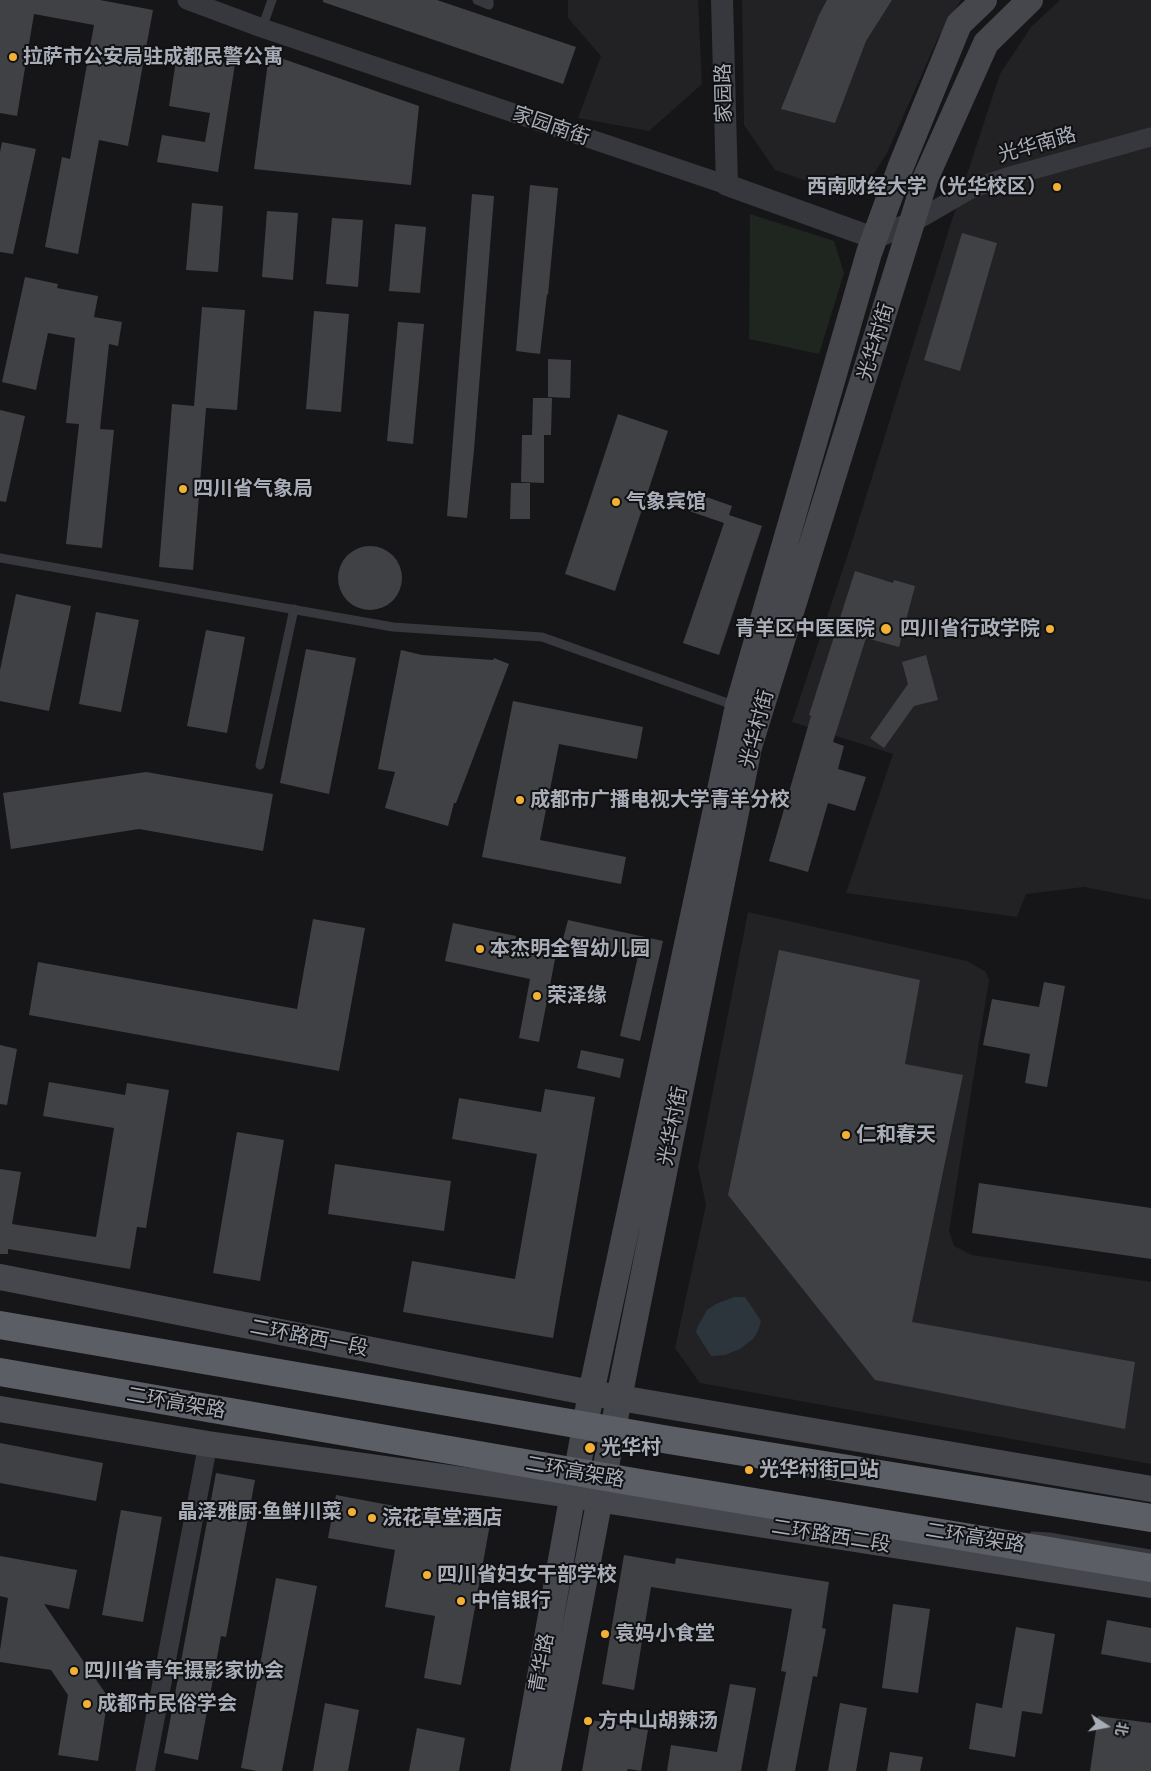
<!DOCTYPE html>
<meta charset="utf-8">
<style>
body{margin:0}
#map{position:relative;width:1151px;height:1771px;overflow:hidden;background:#161618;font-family:"Alegreya Sans","Noto Sans SC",sans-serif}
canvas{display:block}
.north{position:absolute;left:1081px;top:1701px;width:50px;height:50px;-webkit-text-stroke:4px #111113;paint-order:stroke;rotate:101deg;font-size:14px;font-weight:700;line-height:20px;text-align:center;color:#a8adb8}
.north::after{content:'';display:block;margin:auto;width:18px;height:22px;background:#a8adb8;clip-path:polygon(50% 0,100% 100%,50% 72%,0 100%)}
</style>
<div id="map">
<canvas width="1151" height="1771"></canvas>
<div class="north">北</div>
</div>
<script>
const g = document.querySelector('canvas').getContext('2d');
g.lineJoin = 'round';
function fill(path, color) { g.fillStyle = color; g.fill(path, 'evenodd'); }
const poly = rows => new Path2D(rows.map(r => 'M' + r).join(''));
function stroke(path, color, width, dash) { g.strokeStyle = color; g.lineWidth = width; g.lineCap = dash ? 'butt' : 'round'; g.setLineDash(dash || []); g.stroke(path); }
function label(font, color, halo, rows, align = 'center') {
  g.font = font + ' "Alegreya Sans","Noto Sans SC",sans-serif'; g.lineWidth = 4; g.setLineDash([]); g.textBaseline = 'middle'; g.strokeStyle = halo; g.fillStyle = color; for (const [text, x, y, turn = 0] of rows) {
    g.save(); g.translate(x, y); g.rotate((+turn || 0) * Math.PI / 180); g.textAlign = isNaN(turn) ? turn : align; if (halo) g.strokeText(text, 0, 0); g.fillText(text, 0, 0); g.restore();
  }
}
fill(poly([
 [568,0,698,0,702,84,649,131,578,118,601,56,568,18],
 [742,0,961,0,937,40,887,153,868,183,847,195,775,170,744,125],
 [1060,0,1151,0,1151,900,1084,887,1026,894,1017,917,846,893,893,754,792,722,851,545,950,226,1000,74,1031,27],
 [748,912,967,961,986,972,989,980,949,1231,954,1246,972,1255,1151,1282,1151,1464,700,1383,675,1348,706,1205,698,1167]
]), '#222225');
fill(poly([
 [750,214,834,241,844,273,819,354,749,339]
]), '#1e261f');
fill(poly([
 [734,1297,745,1297,761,1321,758,1331,753,1339,740,1349,725,1355,711,1356,696,1332,698,1326,707,1310,716,1304]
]), '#2c353c');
fill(poly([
 [0,0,100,0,153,10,128,146,99,140,78,254,45,247,62,157,70,159,94,25,34,14,17,116,0,113],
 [323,0,437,0,576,47,563,84,323,2],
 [827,0,892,0,866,41,835,123,781,109,819,15],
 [177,54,235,64,218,172,157,162,162,135,205,142,210,113,169,106],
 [269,54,419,106,411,185,254,169],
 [2,142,36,149,13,254,0,252,0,152],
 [530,185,558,188,548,295,547,294,540,354,516,351],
 [472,194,494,196,474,450,467,518,447,516],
 [192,203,223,206,218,272,186,270],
 [267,211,298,213,293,280,262,277],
 [332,218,363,220,358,287,326,284],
 [395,224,426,227,420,293,389,291],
 [962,233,997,243,960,371,924,360],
 [25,277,58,284,57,288,98,296,94,317,122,322,118,346,109,344,100,429,114,430,102,548,66,544,79,424,66,423,75,338,48,333,36,390,2,382],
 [202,307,245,310,237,410,206,408,193,570,159,567,172,404,194,406],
 [314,311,349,314,341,412,306,409],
 [398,322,424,324,413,444,387,441],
 [548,359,571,360,570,398,548,397],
 [533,398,552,398,551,435,544,435,544,483,521,482,522,435,532,435],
 [0,410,25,416,6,502,0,501],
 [618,414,668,431,615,591,565,574],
 [511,483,530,483,530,519,510,519],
 [695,493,732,506,729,515,762,526,719,655,683,643,724,523,689,511],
 '338 578a32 32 0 1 1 64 0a32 32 0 1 1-64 0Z',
 [855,571,893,583,894,580,915,586,899,647,866,638,833,742,844,746,838,769,866,777,855,811,828,803,808,872,769,861,811,716,809,715],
 [16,594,71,606,49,711,0,701,0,670],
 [96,612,139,620,121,712,79,704],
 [206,630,245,637,227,733,187,726],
 [306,649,356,658,329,794,280,783],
 [401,650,422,655,493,660,494,658,509,664,456,803,454,803,448,826,385,808,395,772,378,769],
 [926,655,938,700,914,706,884,748,870,738,908,684,902,662],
 [513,701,643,727,637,759,559,744,540,840,626,857,621,884,482,857],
 [146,772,273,794,263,851,139,829,11,849,3,793],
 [313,919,365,928,339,1071,29,1015,38,962,297,1009],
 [568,920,663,941,640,1041,620,1036,638,956,563,939],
 [453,923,516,936,514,946,556,954,539,1042,519,1038,530,979,445,961],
 [779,950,920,980,905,1064,963,1075,912,1322,1135,1362,1125,1429,875,1380,728,1195],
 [1044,982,1065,986,1047,1087,1025,1083,1030,1054,983,1045,992,999,1039,1007],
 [0,1045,17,1049,7,1105,0,1104],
 [581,1050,624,1059,620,1078,577,1068],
 [49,1082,125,1095,127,1083,169,1090,146,1228,137,1227,130,1269,8,1249,8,1254,0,1254,0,1169,21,1172,12,1224,96,1237,114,1128,43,1116],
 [545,1089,595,1097,553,1338,403,1312,412,1261,515,1279,537,1154,452,1139,459,1098,541,1112],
 [237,1132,284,1140,260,1281,213,1273],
 [335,1164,451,1181,444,1231,328,1214],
 [979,1183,1151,1208,1151,1259,972,1233],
 [0,1443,103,1463,96,1501,0,1483],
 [216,1473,255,1480,226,1637,221,1636,198,1760,164,1753],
 [336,1495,490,1524,461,1685,424,1678,435,1616,385,1607,395,1550,328,1538],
 [121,1510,162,1517,143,1622,102,1615],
 [624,1555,675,1564,676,1558,829,1582,822,1628,826,1629,817,1677,813,1676,795,1771,767,1771,786,1672,781,1671,792,1609,651,1587,634,1690,602,1684],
 [0,1556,77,1570,69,1609,44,1604,108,1697,98,1761,58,1755,68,1695,51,1670,0,1662,0,1650,8,1598,0,1596],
 [276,1578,317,1586,282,1771,257,1771,241,1768],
 [893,1604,930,1609,918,1693,882,1688],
 [1107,1620,1151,1628,1151,1663,1101,1654],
 [1016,1627,1055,1634,1042,1714,1022,1711,1015,1757,969,1749,976,1703,1002,1708],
 [730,1684,756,1688,741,1771,667,1771,671,1745,717,1752],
 [325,1703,359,1710,348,1771,313,1771],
 [840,1703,867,1708,856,1771,828,1771],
 [1098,1716,1151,1723,1151,1771,1090,1771],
 [591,1720,648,1730,641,1771,628,1769,627,1771,582,1771],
 [417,1728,465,1738,459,1771,409,1771],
 [890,1752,923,1757,920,1771,887,1771]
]), '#404145');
stroke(poly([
 [477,0,489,5,489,0],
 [262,28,272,0],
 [0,558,393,627,542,637,736,706],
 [260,765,294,609],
 [1033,1536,1049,1537,1151,1554]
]), '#37383d', 9);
stroke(poly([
 [187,0,262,28,727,185],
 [914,222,971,189,1007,177,1151,137],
 [145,1771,208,1444]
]), '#37383d', 19);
stroke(poly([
 [722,0,727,185,874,238,914,222]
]), '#37383d', 22);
stroke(poly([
 [0,1277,591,1393,1151,1489],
 [0,1409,208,1444,571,1495,1151,1585],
 [523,1771,591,1393,738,706,869,253,901,166,959,24,984,0],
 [548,1771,619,1398,749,747,926,177,986,43,1030,0]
]), '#45474d', 26);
stroke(poly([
 [0,1325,669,1440,1151,1518],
 [0,1372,640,1483,1151,1568]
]), '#5b5e65', 28);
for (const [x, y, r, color] of [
 [13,57,5,"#f2b134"],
 [1057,187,5,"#f2b134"],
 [183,489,5,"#f2b134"],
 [616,502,5,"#f2b134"],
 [886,629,6,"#f2b134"],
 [1050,629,5,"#f2b134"],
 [520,800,5,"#f2b134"],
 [480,949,5,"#f2b134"],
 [537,996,5,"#f2b134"],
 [846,1135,5,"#f2b134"],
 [590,1448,6,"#f2b134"],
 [749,1470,5,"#f2b134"],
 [352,1512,5,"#f2b134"],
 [372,1518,5,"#f2b134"],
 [427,1575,5,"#f2b134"],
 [461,1601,5,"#f2b134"],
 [605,1634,5,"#f2b134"],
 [74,1671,5,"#f2b134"],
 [87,1704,5,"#f2b134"],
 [588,1721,5,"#f2b134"]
]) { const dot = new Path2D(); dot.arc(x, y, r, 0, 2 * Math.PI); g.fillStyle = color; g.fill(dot); stroke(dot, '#111113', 2); }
label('bold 20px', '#a8adb8', '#111113', [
 ["拉萨市公安局驻成都民警公寓",23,57],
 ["西南财经大学（光华校区）",1047,187,"right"],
 ["四川省气象局",193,489],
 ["气象宾馆",626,502],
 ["青羊区中医医院",875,629,"right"],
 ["四川省行政学院",1040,629,"right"],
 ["成都市广播电视大学青羊分校",530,800],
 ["本杰明全智幼儿园",490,949],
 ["荣泽缘",547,996],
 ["仁和春天",856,1135],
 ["光华村",601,1448],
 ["光华村街口站",759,1470],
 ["晶泽雅厨·鱼鲜川菜",342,1512,"right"],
 ["浣花草堂酒店",382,1518],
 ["四川省妇女干部学校",437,1575],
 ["中信银行",471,1601],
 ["袁妈小食堂",615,1634],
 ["四川省青年摄影家协会",84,1671],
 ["成都市民俗学会",97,1704],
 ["方中山胡辣汤",598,1721]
], 'left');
label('20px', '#a8adb8', '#111113', [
 ["家园路",724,93,-91],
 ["家园南街",551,126,19],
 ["光华南路",1037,145,-16],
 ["光华村街",876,342,-73],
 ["光华村街",757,729,-75],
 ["光华村街",673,1126,-79],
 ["二环路西一段",309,1338,11],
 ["二环高架路",176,1403,10],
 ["二环高架路",575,1472,10],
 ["二环路西二段",831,1536,9],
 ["二环高架路",975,1538,9],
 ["青华路",542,1663,-80]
]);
</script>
